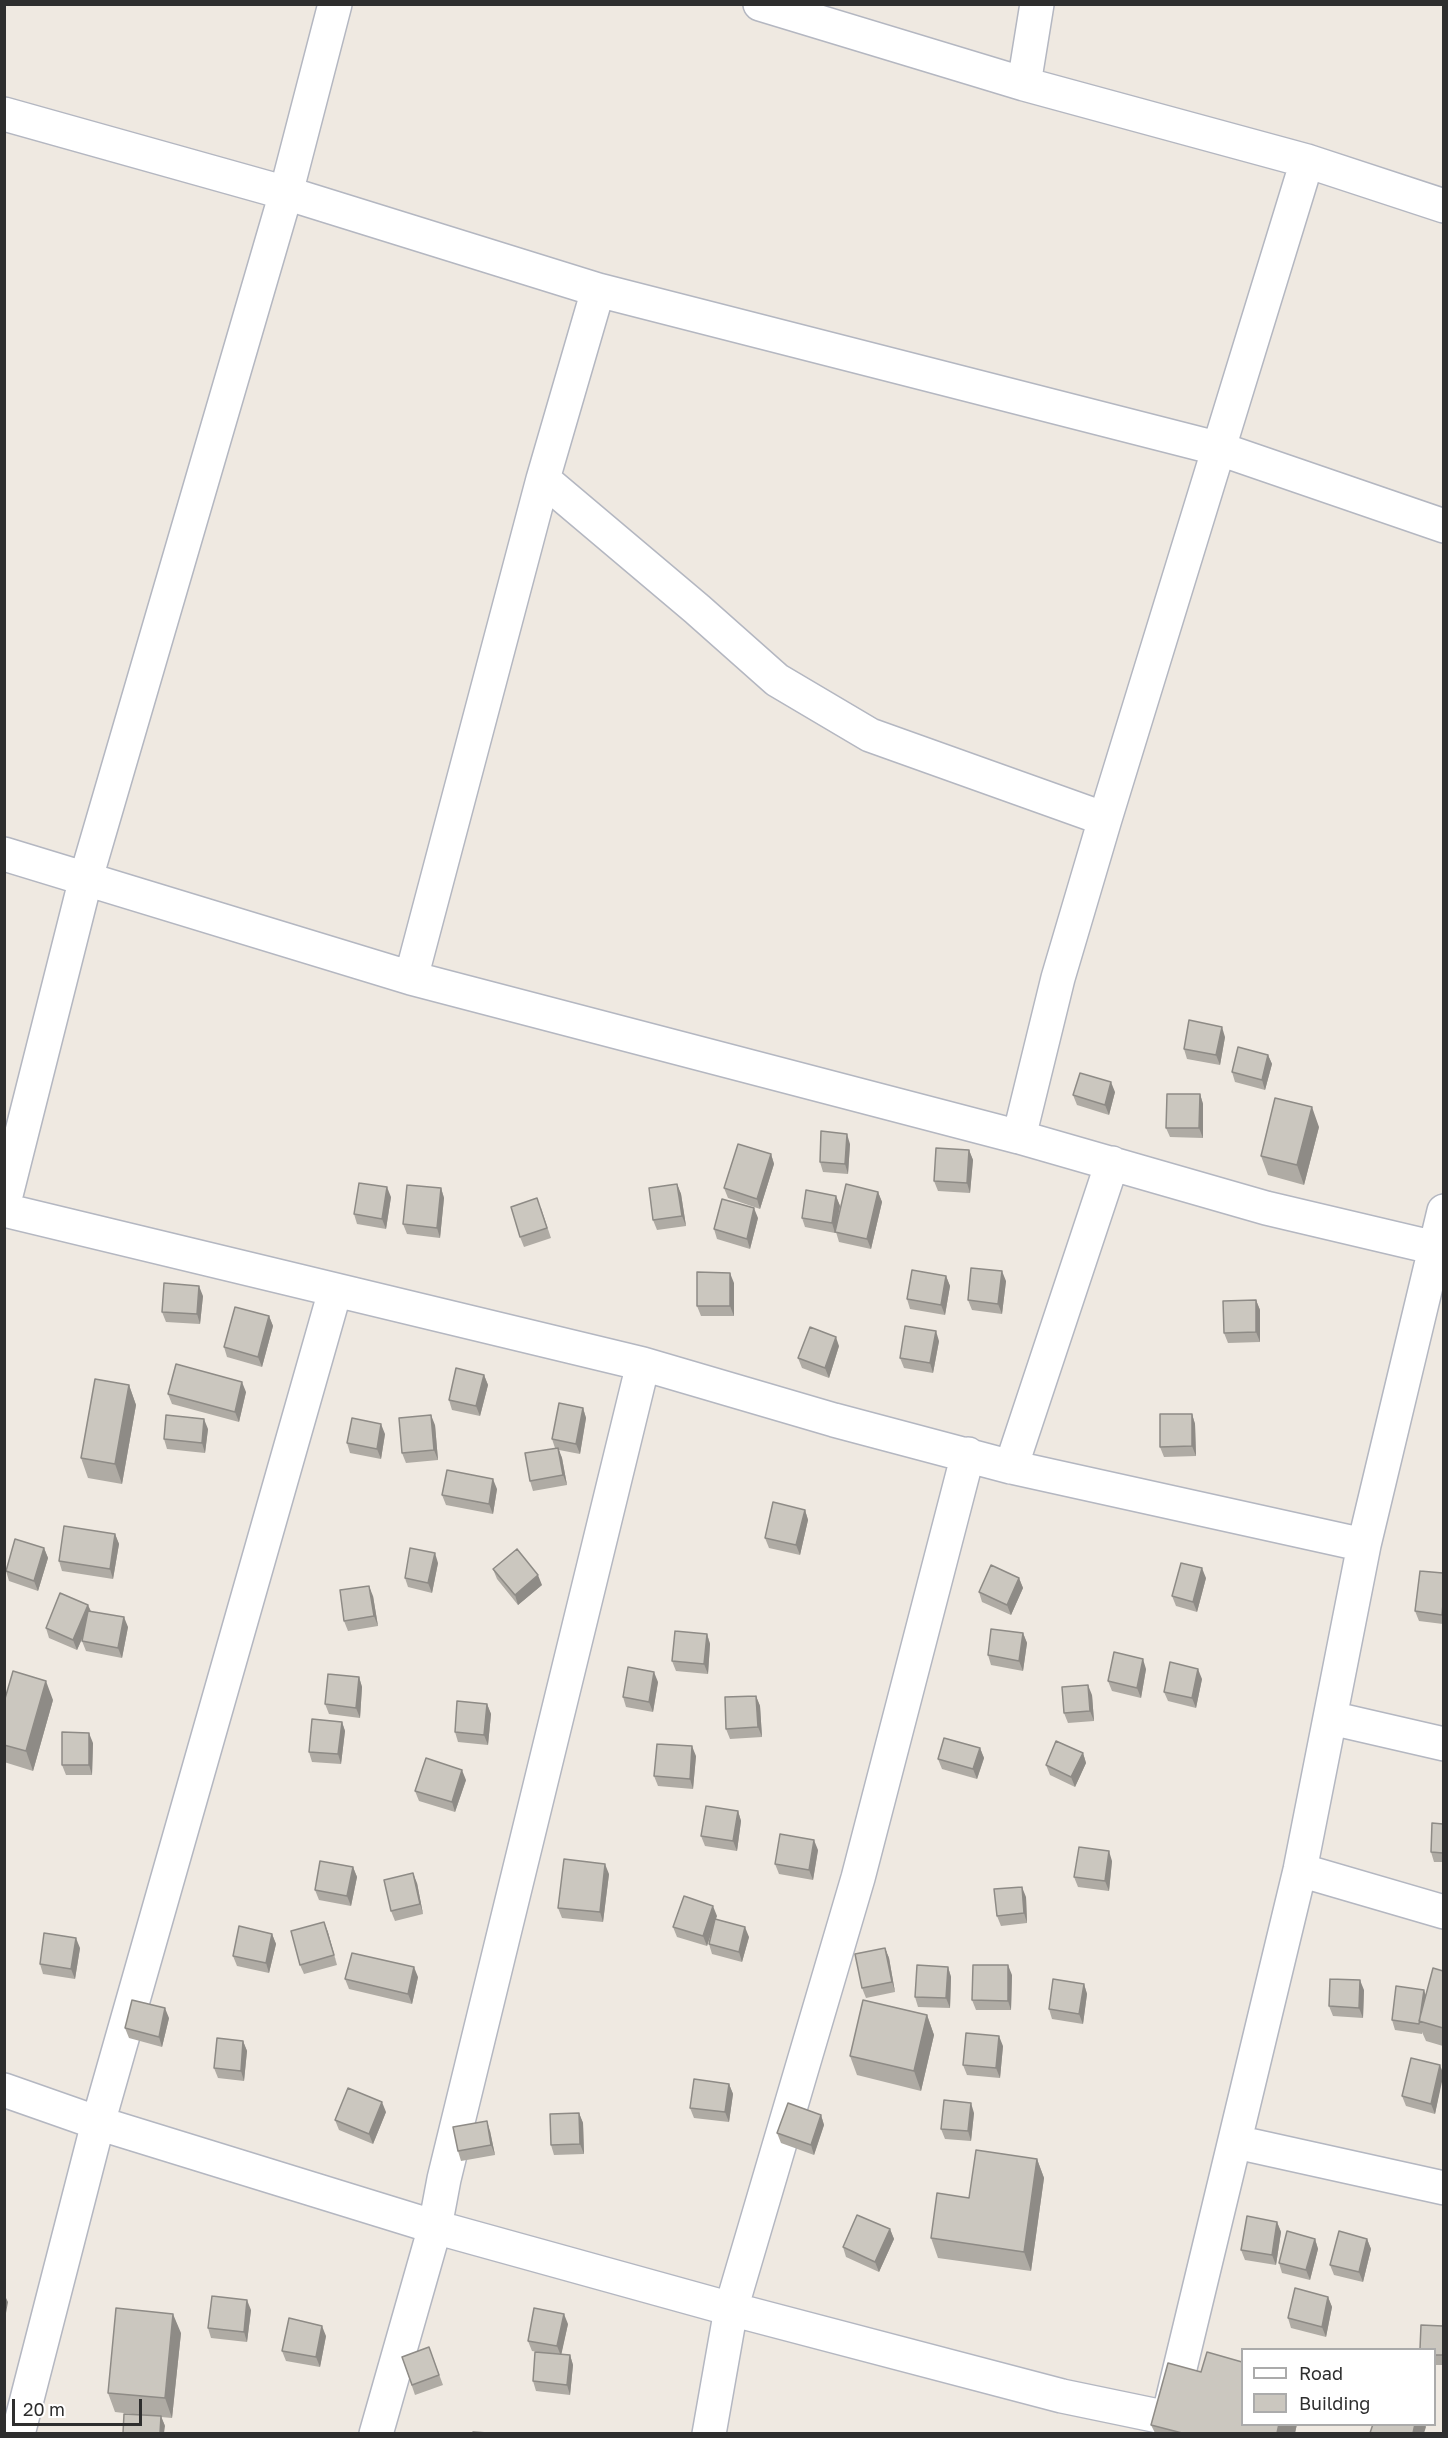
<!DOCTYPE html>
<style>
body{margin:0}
#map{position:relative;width:1448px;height:2438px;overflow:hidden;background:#efe9e1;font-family:"Golos Text",sans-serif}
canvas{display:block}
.frame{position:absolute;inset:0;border:6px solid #2e2e2e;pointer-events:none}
.legend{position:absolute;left:1241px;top:2348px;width:195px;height:78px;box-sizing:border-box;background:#fff;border:2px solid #ababab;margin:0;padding:8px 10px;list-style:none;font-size:18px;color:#2e2e2e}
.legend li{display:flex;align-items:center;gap:12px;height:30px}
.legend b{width:30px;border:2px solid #ababab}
.scale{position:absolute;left:12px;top:2399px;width:130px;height:27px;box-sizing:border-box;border:3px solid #2e2e2e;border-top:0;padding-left:8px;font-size:18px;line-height:21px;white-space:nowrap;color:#2e2e2e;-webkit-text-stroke:4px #fff;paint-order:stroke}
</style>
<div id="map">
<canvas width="1448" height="2438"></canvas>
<div class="frame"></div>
<ul class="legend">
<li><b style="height:8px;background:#fff"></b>Road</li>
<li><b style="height:16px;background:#cbc7bf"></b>Building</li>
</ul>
<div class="scale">20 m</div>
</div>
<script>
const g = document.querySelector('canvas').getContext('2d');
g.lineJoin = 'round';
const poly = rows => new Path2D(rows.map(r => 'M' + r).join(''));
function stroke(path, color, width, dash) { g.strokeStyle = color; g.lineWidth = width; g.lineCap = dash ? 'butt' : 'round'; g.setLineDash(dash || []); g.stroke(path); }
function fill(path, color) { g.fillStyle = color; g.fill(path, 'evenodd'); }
const minor = poly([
 [760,4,1024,84,1307,161,1444,206],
 [1024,84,1037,4],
 [4,114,286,193,598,290,1220,449,1444,526],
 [543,479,697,609,777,680,870,735,1105,819],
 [4,854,411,978,1019,1137,1266,1208,1444,1250],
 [411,978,543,479,598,290],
 [1019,1137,1058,978,1105,819,1307,161],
 [4,1203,86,878,286,193,335,4],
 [4,1210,643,1364,834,1420,1011,1467,1364,1545],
 [1011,1467,1112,1163],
 [1331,1718,1444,1744],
 [1300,1870,1444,1912],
 [4,2090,98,2123,435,2227,731,2309,1062,2396,1168,2418,1300,1870,1364,1545,1444,1211],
 [1236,2142,1444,2188],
 [18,2434,98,2123,335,1291],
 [376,2434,435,2227,444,2179,643,1364],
 [709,2434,731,2309,858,1878,968,1454]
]);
stroke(minor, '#b4b7c1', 36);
stroke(minor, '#fff', 33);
fill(poly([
 [1225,1037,1220,1065,1187,1059,1184,1049],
 [1268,1055,1272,1064,1265,1090,1235,1082,1232,1072],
 [1115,1092,1109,1115,1077,1105,1073,1095],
 [1200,1094,1203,1104,1203,1138,1170,1137,1166,1128],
 [1319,1127,1304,1185,1268,1175,1261,1156],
 [850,1144,848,1174,823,1172,820,1162],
 [969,1150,973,1160,970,1193,938,1191,934,1181],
 [771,1154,774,1164,760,1209,728,1198,724,1188],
 [677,1184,681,1194,686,1226,657,1230,653,1220],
 [441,1188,444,1198,440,1238,407,1234,403,1224],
 [878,1192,882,1202,871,1249,839,1242,836,1232,835,1233,805,1227,802,1218,836,1196,840,1206,836,1229],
 [391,1197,386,1229,357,1224,354,1214],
 [541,1208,551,1238,524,1247,520,1237],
 [758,1218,750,1249,717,1239,714,1229],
 [946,1276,950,1286,945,1315,910,1309,907,1299],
 [1006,1281,1002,1314,972,1310,968,1300],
 [734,1283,734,1316,701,1316,697,1306],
 [203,1296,200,1324,166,1322,162,1312],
 [1256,1300,1260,1310,1260,1342,1228,1343,1224,1333],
 [269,1316,273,1326,262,1367,227,1357,224,1347],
 [939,1341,933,1373,904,1368,900,1358],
 [839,1346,829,1378,802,1368,798,1358],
 [484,1375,488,1385,480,1416,452,1410,449,1400],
 [129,1385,136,1405,122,1484,88,1478,81,1458],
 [246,1392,239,1422,172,1404,168,1394],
 [583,1408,586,1418,580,1454,559,1450,562,1458,567,1485,533,1491,530,1481,555,1448,552,1439],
 [1192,1414,1195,1424,1196,1456,1164,1457,1160,1447],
 [435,1425,438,1460,406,1463,402,1453],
 [208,1429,205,1453,167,1449,164,1439],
 [385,1434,381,1459,350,1453,347,1443],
 [497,1489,493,1514,446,1505,442,1495],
 [805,1510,808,1520,800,1555,769,1548,765,1538],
 [115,1534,119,1544,113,1579,62,1571,59,1561],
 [44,1548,48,1558,38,1591,9,1581,6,1571],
 [438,1563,432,1593,408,1587,405,1578],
 [493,1569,542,1585,518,1605,497,1579],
 [1443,1573,1443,1624,1419,1621,1415,1611],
 [1019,1578,1023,1588,1011,1615,982,1602,979,1592],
 [1206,1578,1197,1612,1176,1606,1172,1596],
 [373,1596,378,1626,348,1631,344,1621],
 [88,1605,91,1611,128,1627,122,1658,86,1651,82,1641,84,1635,77,1650,49,1638,46,1628],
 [1023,1633,1027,1643,1023,1671,991,1665,988,1655],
 [707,1634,710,1644,708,1674,676,1671,672,1661],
 [1146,1669,1141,1698,1112,1691,1108,1681],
 [359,1677,362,1687,360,1718,329,1714,325,1704],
 [1202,1679,1196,1708,1168,1701,1164,1692],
 [658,1682,653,1712,626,1707,623,1697],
 [1092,1695,1094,1721,1068,1723,1064,1713],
 [756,1696,760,1706,762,1737,730,1739,726,1729],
 [53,1700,33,1771,4,1762,4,1745],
 [487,1704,491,1714,488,1745,458,1742,455,1732],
 [342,1722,345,1731,341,1764,312,1762,309,1752],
 [93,1743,92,1775,66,1775,62,1765],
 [980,1748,984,1758,977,1779,942,1769,938,1759],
 [1083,1753,1086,1763,1075,1787,1050,1775,1046,1765],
 [696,1756,693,1789,658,1786,654,1776],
 [466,1780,455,1812,419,1801,415,1791],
 [738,1811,741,1821,737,1851,705,1846,701,1836],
 [1443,1824,1443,1862,1434,1862,1431,1852],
 [818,1850,813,1880,779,1874,775,1864],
 [1112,1861,1109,1891,1078,1887,1074,1877],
 [353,1867,357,1877,351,1906,319,1900,315,1890],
 [609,1874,603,1922,562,1918,558,1908],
 [417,1883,423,1914,395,1921,391,1911],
 [1026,1897,1027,1923,1001,1926,997,1916],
 [717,1916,715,1919,749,1937,742,1962,712,1954,709,1944,714,1924,707,1946,677,1937,673,1927],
 [324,1922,337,1965,304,1974,300,1965],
 [272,1934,276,1944,269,1973,237,1966,233,1956],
 [80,1948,75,1979,43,1974,40,1964],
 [885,1948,889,1958,895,1992,866,1998,862,1988],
 [948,1967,951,1977,950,2008,918,2007,915,1997],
 [1443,1971,1443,2046,1426,2041,1422,2032,1422,2034,1395,2030,1392,2020,1424,1990,1425,1995],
 [1012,1975,1011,2010,976,2010,972,2000],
 [418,1977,412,2004,349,1989,345,1979],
 [1084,1984,1087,1994,1083,2024,1052,2019,1049,2009],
 [1364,1990,1363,2018,1333,2016,1329,2006],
 [927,2015,934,2035,921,2091,857,2075,850,2056],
 [169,2018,162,2047,129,2038,125,2028],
 [243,2041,247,2051,244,2081,218,2078,214,2068],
 [1003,2046,1000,2078,967,2075,963,2065],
 [1443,2073,1435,2114,1406,2106,1402,2096],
 [729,2084,733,2094,729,2122,694,2118,690,2108],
 [386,2112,373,2144,339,2130,335,2120],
 [579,2113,583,2123,584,2154,554,2155,551,2145],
 [974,2113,971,2141,945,2139,941,2129],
 [821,2115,824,2125,814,2155,781,2143,777,2133],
 [490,2131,495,2155,461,2161,458,2151],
 [1037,2159,1044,2178,1031,2271,938,2258,931,2238,969,2198],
 [1277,2222,1281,2232,1276,2265,1245,2260,1241,2250],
 [890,2229,894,2239,879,2272,846,2257,843,2247],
 [1315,2239,1318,2249,1310,2280,1282,2273,1279,2263],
 [1367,2239,1371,2249,1363,2282,1334,2275,1330,2265],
 [1328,2297,1332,2307,1326,2337,1291,2328,1288,2318],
 [251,2310,247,2342,211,2338,208,2328],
 [568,2324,561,2354,570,2355,573,2365,570,2395,536,2391,533,2381,544,2353,532,2351,528,2341],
 [1443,2326,1443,2365,1434,2365,1434,2349],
 [181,2333,172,2418,161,2417,165,2426,150,2416,115,2412,108,2393],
 [326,2336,320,2367,286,2361,282,2351],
 [429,2347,443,2385,415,2395,402,2357],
 [1201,2372,1242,2424,1297,2424,1295,2433,1155,2433,1151,2425]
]), '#afaba4');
fill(poly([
 [1222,1027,1225,1037,1220,1065,1216,1055],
 [1268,1055,1272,1064,1265,1090,1262,1080],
 [1111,1082,1115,1092,1109,1115,1105,1105],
 [1200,1094,1203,1104,1203,1138,1199,1128],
 [1312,1107,1319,1127,1304,1185,1297,1165],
 [847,1134,850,1144,848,1174,845,1164],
 [969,1150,973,1160,970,1193,967,1183],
 [771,1154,774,1164,760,1209,757,1199],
 [677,1184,681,1194,686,1226,682,1216],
 [387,1187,391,1197,386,1229,382,1219],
 [441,1188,444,1198,440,1238,437,1228],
 [878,1192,882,1202,871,1249,867,1239],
 [836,1196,840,1206,835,1233,832,1223],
 [754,1208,758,1218,750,1249,747,1239],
 [1002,1271,1006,1281,1002,1314,998,1304],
 [730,1273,734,1283,734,1316,730,1306],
 [946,1276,950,1286,945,1315,941,1305],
 [199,1286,203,1296,200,1324,197,1314],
 [1256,1300,1260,1310,1260,1342,1256,1332],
 [269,1316,273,1326,262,1367,258,1357],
 [936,1331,939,1341,933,1373,930,1363],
 [836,1337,839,1346,829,1378,825,1368],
 [484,1375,488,1385,480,1416,476,1406],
 [242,1382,246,1392,239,1422,235,1412],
 [129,1385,136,1405,122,1484,115,1464],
 [583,1408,586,1418,580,1454,576,1444],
 [1192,1414,1195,1424,1196,1456,1192,1446],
 [431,1415,435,1425,438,1460,434,1450],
 [204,1419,208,1429,205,1453,202,1443],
 [381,1424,385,1434,381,1459,377,1449],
 [558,1448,562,1458,567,1485,563,1475],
 [493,1479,497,1489,493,1514,489,1504],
 [805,1510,808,1520,800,1555,796,1545],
 [115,1534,119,1544,113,1579,110,1569],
 [44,1548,48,1558,38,1591,34,1581],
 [435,1553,438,1563,432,1593,428,1583],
 [1202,1568,1206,1578,1197,1612,1193,1602],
 [538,1575,542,1585,518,1605,515,1595],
 [1019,1578,1023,1588,1011,1615,1007,1605],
 [369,1586,373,1596,378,1626,374,1616],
 [88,1605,92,1615,77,1650,73,1640],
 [124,1617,128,1627,122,1658,118,1648],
 [1023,1633,1027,1643,1023,1671,1019,1661],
 [707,1634,710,1644,708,1674,704,1664],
 [1143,1659,1146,1669,1141,1698,1137,1688],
 [1198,1669,1202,1679,1196,1708,1192,1698],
 [654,1672,658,1682,653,1712,649,1702],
 [359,1677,362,1687,360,1718,356,1708],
 [46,1681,53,1700,33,1771,26,1751],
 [1088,1685,1092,1695,1094,1721,1090,1711],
 [756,1696,760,1706,762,1737,758,1727],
 [487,1704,491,1714,488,1745,484,1735],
 [342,1722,345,1731,341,1764,338,1754],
 [89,1733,93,1743,92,1775,89,1765],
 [692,1746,696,1756,693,1789,690,1779],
 [980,1748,984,1758,977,1779,973,1769],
 [1083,1753,1086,1763,1075,1787,1071,1777],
 [462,1770,466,1780,455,1812,452,1802],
 [738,1811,741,1821,737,1851,733,1841],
 [814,1840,818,1850,813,1880,809,1870],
 [1109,1851,1112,1861,1109,1891,1105,1881],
 [605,1864,609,1874,603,1922,600,1912],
 [353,1867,357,1877,351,1906,347,1896],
 [413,1873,417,1883,423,1914,420,1904],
 [1022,1887,1026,1897,1027,1923,1024,1913],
 [713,1906,717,1916,707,1946,703,1936],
 [324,1922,328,1932,337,1965,334,1955],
 [745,1927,749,1937,742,1962,739,1952],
 [272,1934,276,1944,269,1973,266,1963],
 [76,1938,80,1948,75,1979,71,1969],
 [885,1948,889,1958,895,1992,892,1982],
 [1008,1965,1012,1975,1011,2010,1008,2001],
 [414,1967,418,1977,412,2004,408,1994],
 [948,1967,951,1977,950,2008,946,1998],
 [1360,1980,1364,1990,1363,2018,1359,2008],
 [1084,1984,1087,1994,1083,2024,1079,2014],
 [1424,1990,1427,2000,1419,2022],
 [165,2008,169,2018,162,2047,159,2037],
 [927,2015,934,2035,921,2091,914,2071],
 [999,2036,1003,2046,1000,2078,996,2068],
 [243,2041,247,2051,244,2081,241,2071],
 [1440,2065,1443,2073,1443,2077,1435,2114,1431,2104],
 [729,2084,733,2094,729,2122,725,2112],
 [382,2102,386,2112,373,2144,369,2134],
 [971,2103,974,2113,971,2141,968,2131],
 [579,2113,583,2123,584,2154,580,2144],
 [821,2115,824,2125,814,2155,811,2145],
 [487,2121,490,2131,495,2155,491,2145],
 [1037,2159,1044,2178,1031,2271,1024,2252],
 [1277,2222,1281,2232,1276,2265,1272,2255],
 [890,2229,894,2239,879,2272,875,2262],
 [1315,2239,1318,2249,1310,2280,1306,2270],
 [1367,2239,1371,2249,1363,2282,1359,2272],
 [4,2294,8,2302,4,2324],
 [1328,2297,1332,2307,1326,2337,1322,2327],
 [247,2300,251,2310,247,2342,244,2332],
 [173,2314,181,2333,172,2418,165,2398],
 [564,2314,568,2324,561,2356,557,2346],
 [322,2326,326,2336,320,2367,316,2357],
 [570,2355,573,2365,570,2395,567,2385],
 [161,2416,165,2426,164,2433,160,2433],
 [1279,2424,1297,2424,1295,2433,1277,2433],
 [1415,2424,1425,2424,1426,2427,1424,2433,1413,2433]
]), '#8e8b86');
const building = poly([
 [1189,1020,1222,1027,1216,1055,1184,1049,1189,1020],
 [1238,1047,1268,1055,1262,1080,1232,1072,1238,1047],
 [1080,1073,1111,1082,1105,1105,1073,1095,1080,1073],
 [1167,1094,1200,1094,1199,1128,1166,1128,1167,1094],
 [1275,1098,1312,1107,1297,1165,1261,1156,1275,1098],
 [821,1131,847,1134,845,1164,820,1162,821,1131],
 [738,1144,771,1154,757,1199,724,1188,738,1144],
 [936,1148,969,1150,967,1183,934,1181,936,1148],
 [359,1183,387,1187,382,1219,354,1214,359,1183],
 [677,1184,682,1216,653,1220,649,1188,677,1184],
 [846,1184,878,1192,867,1239,835,1232,846,1184],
 [407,1185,441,1188,437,1228,403,1224,407,1185],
 [806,1190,836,1196,832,1223,802,1218,806,1190],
 [537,1198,547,1228,520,1237,511,1207,537,1198],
 [722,1199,754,1208,747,1239,714,1229,722,1199],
 [971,1268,1002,1271,998,1304,968,1300,971,1268],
 [912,1270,946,1276,941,1305,907,1299,912,1270],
 [697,1272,730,1273,730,1306,697,1306,697,1272],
 [164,1283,199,1286,197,1314,162,1312,164,1283],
 [1256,1300,1256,1332,1224,1333,1223,1301,1256,1300],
 [235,1307,269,1316,258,1357,224,1347,235,1307],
 [905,1326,936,1331,930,1363,900,1358,905,1326],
 [810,1327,836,1337,825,1368,798,1358,810,1327],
 [176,1364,242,1382,235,1412,168,1394,176,1364],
 [456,1368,484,1375,476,1406,449,1400,456,1368],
 [95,1379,129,1385,115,1464,81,1458,95,1379],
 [559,1403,583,1408,576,1444,552,1439,559,1403],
 [1160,1414,1192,1414,1192,1446,1160,1447,1160,1414],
 [166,1415,204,1419,202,1443,164,1439,166,1415],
 [431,1415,434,1450,402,1453,399,1418,431,1415],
 [352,1418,381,1424,377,1449,347,1443,352,1418],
 [558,1448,563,1475,530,1481,525,1453,558,1448],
 [447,1470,493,1479,489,1504,442,1495,447,1470],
 [773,1502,805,1510,796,1545,765,1538,773,1502],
 [64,1526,115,1534,110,1569,59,1561,64,1526],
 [15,1539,44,1548,34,1581,6,1571,15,1539],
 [410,1548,435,1553,428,1583,405,1578,410,1548],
 [517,1549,538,1575,515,1595,493,1569,517,1549],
 [1181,1563,1202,1568,1193,1602,1172,1596,1181,1563],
 [991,1565,1019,1578,1007,1605,979,1592,991,1565],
 [1420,1571,1443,1573,1443,1604,1442,1615,1415,1611,1420,1571],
 [369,1586,374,1616,344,1621,340,1590,369,1586],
 [60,1593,88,1605,73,1640,46,1628,60,1593],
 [88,1611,124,1617,118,1648,82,1641,88,1611],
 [991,1629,1023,1633,1019,1661,988,1655,991,1629],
 [675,1631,707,1634,704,1664,672,1661,675,1631],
 [1114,1652,1143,1659,1137,1688,1108,1681,1114,1652],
 [1170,1662,1198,1669,1192,1698,1164,1692,1170,1662],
 [628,1667,654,1672,649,1702,623,1697,628,1667],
 [13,1671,46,1681,26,1751,4,1745,4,1702,13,1671],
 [328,1674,359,1677,356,1708,325,1704,328,1674],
 [1088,1685,1090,1711,1064,1713,1062,1687,1088,1685],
 [756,1696,758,1727,726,1729,725,1697,756,1696],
 [457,1701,487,1704,484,1735,455,1732,457,1701],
 [312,1719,342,1722,338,1754,309,1752,312,1719],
 [62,1732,89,1733,89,1765,62,1765,62,1732],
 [944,1738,980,1748,973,1769,938,1759,944,1738],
 [1056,1741,1083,1753,1071,1777,1046,1765,1056,1741],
 [657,1744,692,1746,690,1779,654,1776,657,1744],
 [426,1758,462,1770,452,1802,415,1791,426,1758],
 [706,1806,738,1811,733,1841,701,1836,706,1806],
 [1432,1823,1443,1824,1443,1853,1431,1852,1432,1823],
 [780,1834,814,1840,809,1870,775,1864,780,1834],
 [1079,1847,1109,1851,1105,1881,1074,1877,1079,1847],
 [564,1859,605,1864,600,1912,558,1908,564,1859],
 [320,1861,353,1867,347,1896,315,1890,320,1861],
 [413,1873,420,1904,391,1911,384,1880,413,1873],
 [1022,1887,1024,1913,997,1916,994,1889,1022,1887],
 [684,1896,713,1906,703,1936,673,1927,684,1896],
 [715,1919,745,1927,739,1952,709,1944,715,1919],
 [324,1922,334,1955,300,1965,291,1931,324,1922],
 [239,1926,272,1934,266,1963,233,1956,239,1926],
 [44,1933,76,1938,71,1969,40,1964,44,1933],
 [885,1948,892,1982,862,1988,855,1954,885,1948],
 [352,1953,414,1967,408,1994,345,1979,352,1953],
 [917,1965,948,1967,946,1998,915,1997,917,1965],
 [973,1965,1008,1965,1008,2001,972,2000,973,1965],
 [1433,1968,1443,1971,1443,2028,1419,2021,1433,1968],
 [1053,1979,1084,1984,1079,2014,1049,2009,1053,1979],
 [1330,1979,1360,1980,1359,2008,1329,2006,1330,1979],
 [1396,1986,1424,1990,1419,2024,1392,2020,1396,1986],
 [132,2000,165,2008,159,2037,125,2028,132,2000],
 [863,2000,927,2015,914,2071,850,2056,863,2000],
 [966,2033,999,2036,996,2068,963,2065,966,2033],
 [217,2038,243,2041,241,2071,214,2068,217,2038],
 [1411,2058,1440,2065,1431,2104,1402,2096,1411,2058],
 [694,2079,729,2084,725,2112,690,2108,694,2079],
 [348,2088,382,2102,369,2134,335,2120,348,2088],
 [944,2100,971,2103,968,2131,941,2129,944,2100],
 [788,2103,821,2115,811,2145,777,2133,788,2103],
 [579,2113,580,2144,551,2145,550,2114,579,2113],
 [487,2121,491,2145,458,2151,453,2127,487,2121],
 [976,2150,1037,2159,1024,2252,931,2238,937,2193,969,2198,976,2150],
 [857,2215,890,2229,875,2262,843,2247,857,2215],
 [1247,2216,1277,2222,1272,2255,1241,2250,1247,2216],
 [1287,2231,1315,2239,1306,2270,1279,2263,1287,2231],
 [1339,2231,1367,2239,1359,2272,1330,2265,1339,2231],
 [1295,2288,1328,2297,1322,2327,1288,2318,1295,2288],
 [212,2296,247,2300,244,2332,208,2328,212,2296],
 [116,2308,173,2314,165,2398,108,2393,116,2308],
 [534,2308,564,2314,557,2346,528,2341,534,2308],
 [289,2318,322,2326,316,2357,282,2351,289,2318],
 [1421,2325,1443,2326,1443,2355,1434,2355,1434,2349,1420,2349,1421,2325],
 [429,2347,439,2375,412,2385,402,2357,429,2347],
 [535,2352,570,2355,567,2385,533,2381,535,2352],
 [1207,2352,1242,2362,1242,2424,1279,2424,1277,2433,1182,2433,1151,2425,1168,2363,1201,2372,1207,2352],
 [124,2414,161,2416,160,2433,123,2433,124,2414],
 [1373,2424,1415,2424,1413,2433,1370,2433,1373,2424],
 [473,2432,488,2433,473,2433,473,2432]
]);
fill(building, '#cbc7bf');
stroke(building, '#8e8b86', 1.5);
</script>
